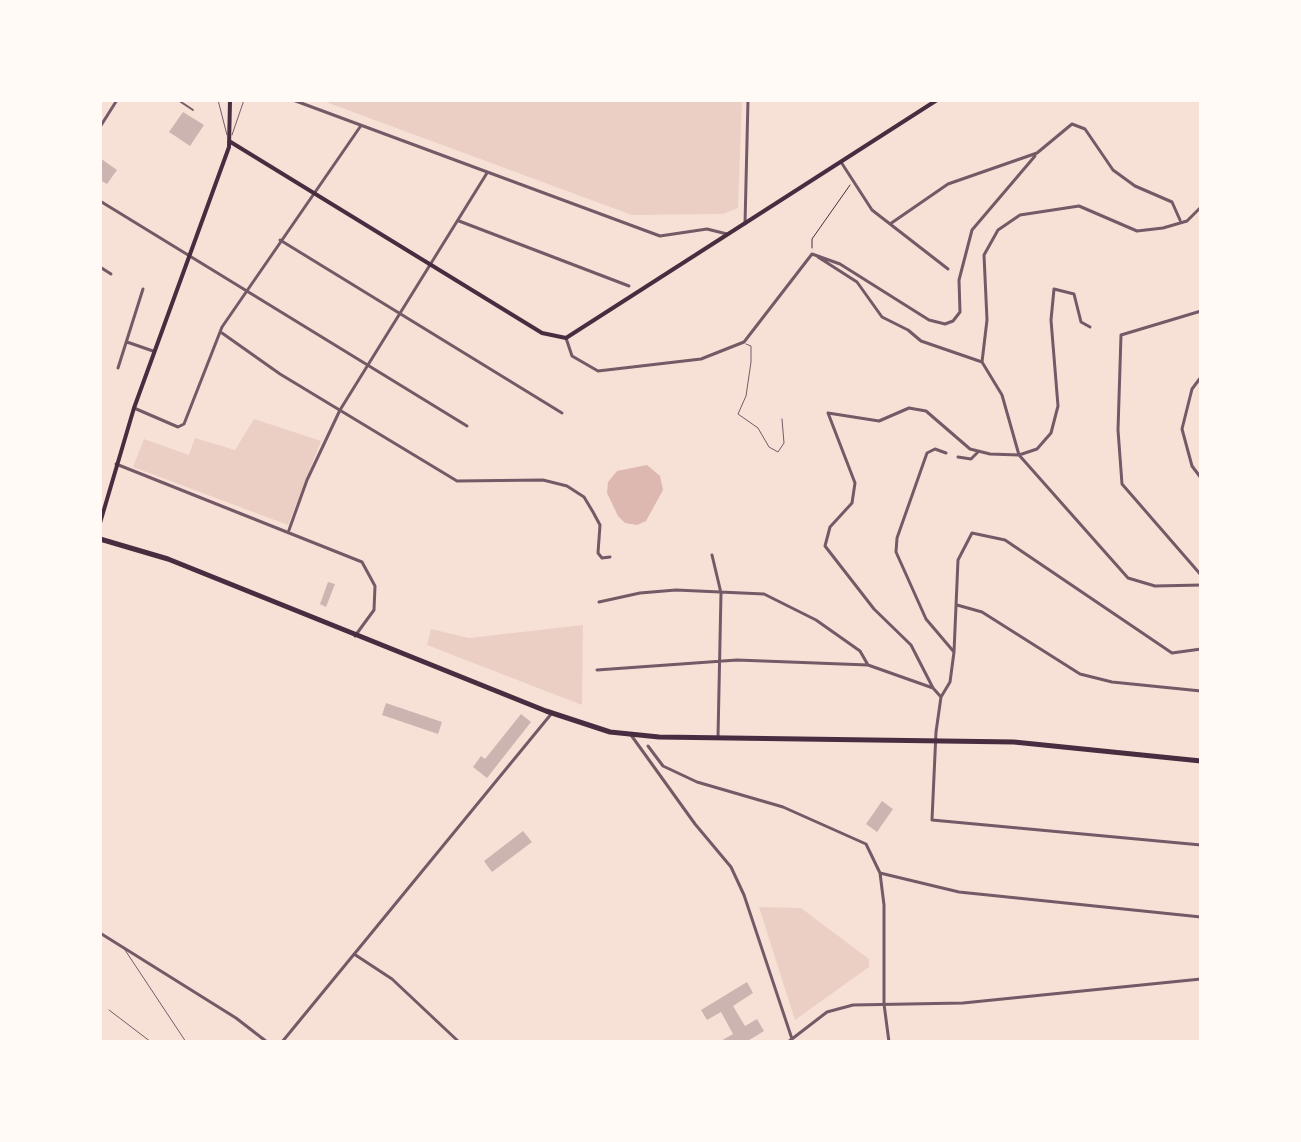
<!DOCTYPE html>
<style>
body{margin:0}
#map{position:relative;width:1301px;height:1142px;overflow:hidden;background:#f7e1d7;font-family:"PT Sans Narrow",sans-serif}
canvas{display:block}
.frame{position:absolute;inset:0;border:102px solid #fffaf5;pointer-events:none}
</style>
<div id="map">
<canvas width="1301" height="1142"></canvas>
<div class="frame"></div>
</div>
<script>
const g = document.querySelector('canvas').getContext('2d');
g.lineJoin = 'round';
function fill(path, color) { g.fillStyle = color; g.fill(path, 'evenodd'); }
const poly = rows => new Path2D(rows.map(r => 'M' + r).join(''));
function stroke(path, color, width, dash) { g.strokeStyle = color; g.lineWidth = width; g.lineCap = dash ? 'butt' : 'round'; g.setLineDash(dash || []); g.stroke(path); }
fill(poly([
 [742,100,738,208,723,214,632,215,323,101],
 [254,419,321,441,288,525,133,467,144,439,189,455,195,438,235,450],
 [583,625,582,705,427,645,431,629,469,638],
 [759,907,801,908,869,959,869,967,795,1020]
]), '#ebcfc5');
fill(poly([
 [647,465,660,476,663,490,646,521,637,525,625,523,618,516,607,493,608,482,617,471]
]), '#dcb8b0');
fill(poly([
 [183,112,204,125,190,146,169,132],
 [100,158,117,170,107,184,100,180],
 [328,582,335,584,326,607,320,604],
 [386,703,442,722,438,734,382,715],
 [521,714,531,722,487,778,473,767,481,756,485,759],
 [882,801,893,809,877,832,866,824],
 [523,831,532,842,492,872,484,861],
 [747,982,753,993,733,1006,745,1026,757,1019,764,1031,746,1042,719,1042,733,1034,721,1012,707,1020,701,1010]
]), '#ccb4b1');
stroke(poly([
 [812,248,812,239,850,185]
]), '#4a2c40', 1);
stroke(poly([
 [218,100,227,135],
 [232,135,244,100],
 [746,344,751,346,751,362,746,396,738,414,758,428,769,447,778,452,784,443,782,419],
 [125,950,186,1042],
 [109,1010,151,1042]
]), '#755966', 1);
stroke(poly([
 [178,100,193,110]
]), '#755966', 2);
stroke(poly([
 [293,100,660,236,707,229,727,234],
 [100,127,117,100],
 [841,162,872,210,948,269],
 [100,201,467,426],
 [459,221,629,286],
 [745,224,748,100],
 [890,224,948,184,1037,153,1072,124,1085,129,1113,170,1135,186,1172,202,1180,220],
 [280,240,562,413],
 [812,254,840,264,929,320,945,324,953,321,960,312,959,280,972,230,1035,156],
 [818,257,857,282,882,317,908,330,921,341,982,362],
 [100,267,111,274],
 [1201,311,1121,335,1118,430,1122,484,1201,575],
 [222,333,280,374,457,481,543,480,567,486,584,497,593,512,600,525,598,553,602,558,610,557],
 [566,338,572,356,598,371,701,359,744,342,812,254],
 [127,342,153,351],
 [118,368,143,289],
 [1201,377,1192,389,1182,429,1192,466,1201,478],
 [134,408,178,427,184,424,222,327,360,127],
 [946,453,935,449,927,453,897,538,896,552,926,619,954,652],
 [1019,455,1002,395,982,362,987,320,984,255,998,230,1020,215,1079,206,1137,231,1163,228,1187,221,1201,207],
 [1019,455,1128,578,1155,586,1201,585],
 [958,457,971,459,978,452],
 [116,464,362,562,375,586,374,610,355,636],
 [289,530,307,480,340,410,487,173],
 [712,555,721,593,718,737],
 [599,602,640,593,676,590,764,594,816,620,860,651,868,665],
 [957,605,982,612,1080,674,1112,682,1201,691],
 [1201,649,1172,653,1005,540,972,533,958,560,954,652,950,682,941,697,936,732,932,820,1201,845],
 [597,670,737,660,868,665,933,688,941,697],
 [933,688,911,645,874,609,825,546,830,527,852,503,855,483,828,413,879,421,909,408,926,411,970,449,990,454,1019,455,1037,449,1051,433,1058,406,1051,320,1054,289,1074,294,1081,322,1090,327],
 [631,735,695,824,731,867,744,895,792,1039],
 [648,746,663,766,697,782,783,807,866,844,880,873,884,905,884,1004,889,1042],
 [880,873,959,892,1201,917],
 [100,933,236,1018,267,1042],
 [354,954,392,979,459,1042],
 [282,1042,552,713],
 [788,1042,827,1012,853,1005,963,1003,1201,979]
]), '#755966', 3);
stroke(poly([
 [229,141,542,333,566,338,937,100],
 [100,523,134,408,229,147,230,100]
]), '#4a2c40', 4);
stroke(poly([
 [100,539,168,559,546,711,610,732,659,737,1014,742,1201,761]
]), '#4a2c40', 5);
</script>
